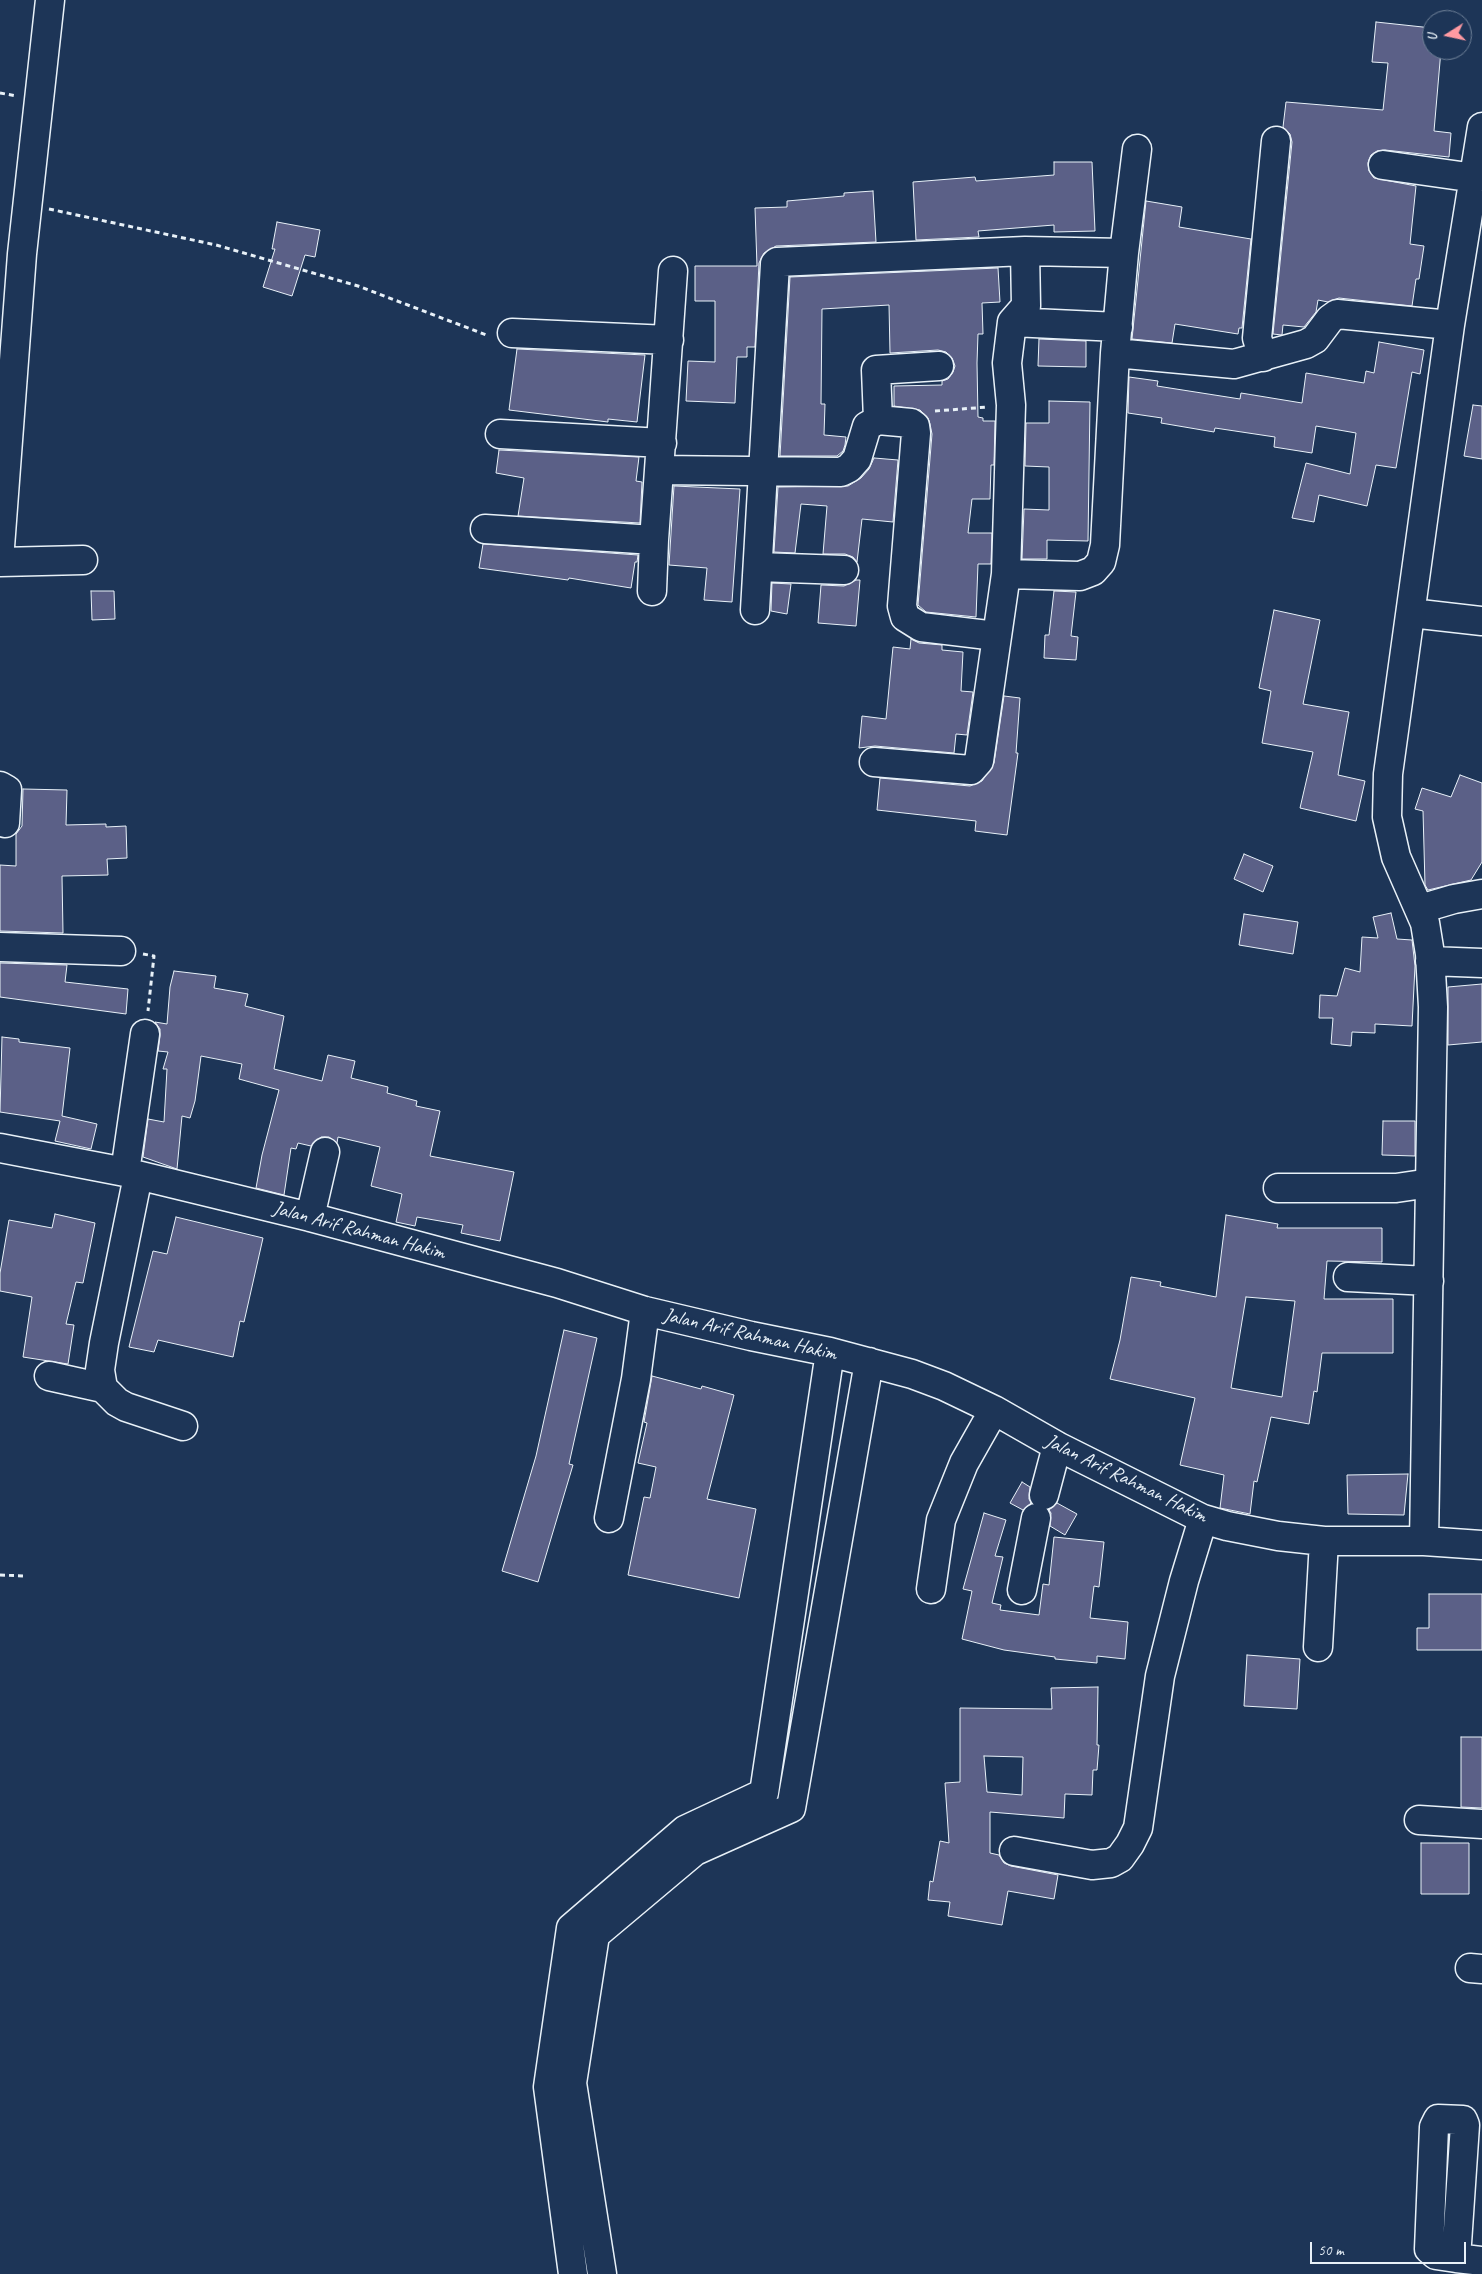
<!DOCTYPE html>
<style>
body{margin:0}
#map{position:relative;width:1482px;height:2274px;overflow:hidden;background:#1d3557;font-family:Caveat,sans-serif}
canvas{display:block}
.north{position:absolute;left:1422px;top:10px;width:50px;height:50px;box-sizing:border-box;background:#1d3557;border:1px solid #6e8097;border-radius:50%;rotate:260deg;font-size:14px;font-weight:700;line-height:20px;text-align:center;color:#e8f1f8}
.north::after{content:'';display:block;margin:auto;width:18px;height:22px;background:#ff9aa2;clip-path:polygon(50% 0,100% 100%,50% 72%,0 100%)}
.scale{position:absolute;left:1310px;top:2242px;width:156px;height:22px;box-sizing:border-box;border:2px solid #e8f1f8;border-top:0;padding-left:6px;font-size:15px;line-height:18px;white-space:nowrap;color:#e8f1f8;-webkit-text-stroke:4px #1d3557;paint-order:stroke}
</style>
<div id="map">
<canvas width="1482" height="2274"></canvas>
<div class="north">U</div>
<div class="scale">50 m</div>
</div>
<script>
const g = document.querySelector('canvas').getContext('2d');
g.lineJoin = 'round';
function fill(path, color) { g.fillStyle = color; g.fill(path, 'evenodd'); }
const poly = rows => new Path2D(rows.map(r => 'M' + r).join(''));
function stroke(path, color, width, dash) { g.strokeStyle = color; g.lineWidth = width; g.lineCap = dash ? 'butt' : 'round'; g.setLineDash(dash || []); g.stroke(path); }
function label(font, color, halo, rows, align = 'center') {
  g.font = font + ' Caveat,sans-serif'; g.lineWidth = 4.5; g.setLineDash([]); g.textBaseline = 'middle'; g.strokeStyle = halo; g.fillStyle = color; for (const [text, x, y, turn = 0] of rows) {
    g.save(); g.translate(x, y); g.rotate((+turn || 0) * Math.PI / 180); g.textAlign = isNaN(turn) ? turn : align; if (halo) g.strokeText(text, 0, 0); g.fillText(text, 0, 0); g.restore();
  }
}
const building = poly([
 [1376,22,1432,28,1432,50,1441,50,1434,131,1451,133,1449,157,1385,150,1377,151,1371,155,1368,163,1369,171,1374,178,1416,186,1410,244,1424,246,1419,279,1416,279,1412,306,1339,298,1328,302,1318,300,1316,312,1304,327,1283,325,1282,335,1273,334,1292,142,1290,134,1283,127,1286,102,1383,110,1388,63,1372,62,1376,22],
 [1054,162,1092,162,1095,231,1054,232,1054,225,978,231,979,237,916,240,913,182,975,177,976,181,1054,175,1054,162],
 [873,191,876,242,776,246,764,253,759,263,755,347,747,347,747,357,737,357,735,403,686,401,688,361,715,362,715,301,695,301,695,266,757,266,755,208,787,207,787,201,844,196,844,193,873,191],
 [1146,201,1182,207,1179,227,1251,239,1242,328,1239,328,1238,334,1175,324,1172,343,1132,339,1146,201],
 [277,222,320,230,315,257,305,255,292,296,263,287,275,249,272,249,277,222],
 [998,268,1000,302,982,303,983,334,978,334,977,363,978,417,983,418,983,421,995,421,994,465,991,465,990,499,972,499,968,533,992,533,991,564,978,564,976,617,926,612,918,605,932,434,930,424,928,418,920,410,894,406,894,386,942,385,942,381,948,379,953,372,955,366,952,358,946,352,938,350,890,353,889,305,822,309,821,404,825,404,824,435,846,437,845,445,843,451,837,456,780,456,790,277,998,268],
 [1039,339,1086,341,1086,367,1038,366,1039,339],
 [1379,342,1424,350,1420,374,1412,372,1396,468,1376,465,1367,506,1319,495,1314,522,1292,518,1306,463,1350,474,1356,433,1316,426,1312,453,1274,447,1275,437,1215,428,1214,432,1161,423,1162,418,1128,413,1129,377,1158,381,1157,386,1240,399,1241,393,1302,403,1306,373,1364,383,1366,371,1374,373,1379,342],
 [517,349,645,355,637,422,608,419,608,422,509,410,517,349],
 [1049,401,1090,402,1088,541,1047,540,1047,559,1022,559,1024,509,1049,510,1049,467,1025,466,1026,423,1049,423,1049,401],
 [1473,405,1482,406,1482,459,1464,456,1473,405],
 [499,450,639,457,636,481,642,482,640,523,518,516,524,478,496,473,499,450],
 [874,458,898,460,893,522,862,519,857,562,853,557,845,554,823,554,827,506,801,504,795,553,774,552,778,487,848,486,861,478,869,469,874,458],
 [674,486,740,489,732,602,704,600,707,568,669,565,674,486],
 [483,544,638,555,637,562,635,562,631,588,569,578,568,580,479,568,483,544],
 [856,580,860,580,856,626,818,623,821,585,844,586,856,580],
 [772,583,791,584,787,614,771,611,772,583],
 [91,591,114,591,115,619,92,620,91,591],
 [1054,591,1076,592,1071,636,1078,637,1076,660,1044,658,1045,635,1049,635,1054,591],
 [1274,610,1320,620,1303,704,1349,712,1338,775,1365,781,1356,821,1300,808,1313,752,1262,743,1271,691,1259,688,1274,610],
 [911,639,919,643,942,645,942,650,963,652,961,691,973,692,967,735,956,734,954,753,875,746,859,748,862,716,886,719,893,647,910,649,911,639],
 [1004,696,1020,698,1016,753,1018,753,1007,835,975,831,976,821,877,810,880,778,970,786,982,781,994,763,1004,696],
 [1460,775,1482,783,1482,862,1471,880,1428,890,1425,885,1423,811,1415,809,1422,788,1451,797,1460,775],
 [23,789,67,790,66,825,106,824,106,827,126,826,127,858,107,859,108,875,62,876,63,933,0,931,0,865,16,866,16,834,22,826,23,789],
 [1244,854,1273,866,1263,892,1234,879,1244,854],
 [1391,913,1397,939,1412,940,1415,966,1412,1026,1375,1024,1375,1033,1352,1032,1351,1046,1331,1044,1333,1018,1319,1018,1320,995,1337,996,1345,968,1360,972,1362,937,1378,938,1373,917,1391,913],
 [1244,914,1298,922,1293,954,1239,945,1244,914],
 [0,963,67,965,65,982,128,989,126,1014,0,997,0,963],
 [174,971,216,976,214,988,248,994,245,1006,284,1016,274,1069,322,1081,328,1055,355,1061,351,1078,388,1087,387,1093,417,1101,416,1106,440,1111,430,1156,514,1172,500,1241,461,1233,463,1225,417,1217,415,1226,396,1222,402,1194,371,1186,380,1147,338,1137,337,1143,329,1137,321,1137,311,1146,298,1143,296,1149,291,1148,284,1195,256,1188,262,1155,279,1090,239,1079,242,1064,201,1056,195,1101,190,1118,182,1116,177,1169,143,1157,148,1119,164,1122,167,1069,163,1069,168,1052,158,1051,160,1036,160,1029,155,1022,167,1024,170,987,174,971],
 [1482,984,1482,1042,1448,1045,1448,987,1482,984],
 [2,1037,19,1039,19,1042,70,1048,62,1116,97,1124,91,1149,55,1141,60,1121,0,1112,2,1037],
 [1383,1121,1415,1121,1415,1156,1382,1155,1383,1121],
 [55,1214,95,1223,83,1283,76,1282,66,1324,74,1325,68,1364,23,1357,32,1297,0,1291,0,1273,9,1220,52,1228,55,1214],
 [1226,1215,1278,1224,1277,1228,1382,1228,1382,1262,1327,1261,1324,1299,1393,1299,1393,1353,1322,1353,1317,1392,1314,1391,1309,1424,1271,1417,1257,1482,1254,1481,1250,1514,1220,1508,1224,1475,1180,1465,1195,1398,1110,1379,1120,1340,1131,1277,1161,1282,1160,1286,1216,1297,1226,1215],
 [1246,1297,1295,1301,1282,1397,1231,1388,1246,1297],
 [176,1217,263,1238,244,1322,240,1321,233,1357,158,1340,154,1352,129,1347,153,1251,167,1254,176,1217],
 [564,1330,597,1338,569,1464,573,1465,538,1582,502,1571,536,1456,564,1330],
 [652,1376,701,1389,702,1386,734,1395,707,1499,756,1509,739,1598,628,1575,644,1497,650,1498,656,1467,638,1463,647,1423,644,1422,652,1376],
 [1408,1474,1404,1515,1348,1514,1347,1475,1408,1474],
 [1022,1482,1030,1487,1029,1499,1031,1503,1023,1510,1010,1503,1022,1482],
 [1057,1503,1077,1514,1065,1535,1050,1526,1051,1513,1049,1510,1057,1503],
 [984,1513,1006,1520,995,1556,1003,1557,992,1603,1001,1605,1000,1610,1039,1615,1043,1584,1049,1585,1054,1537,1104,1542,1099,1587,1094,1586,1090,1618,1128,1622,1125,1659,1097,1656,1097,1663,1055,1659,1055,1657,1004,1650,962,1639,972,1591,963,1589,984,1513],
 [1429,1594,1482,1594,1482,1650,1417,1650,1417,1628,1429,1628,1429,1594],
 [1247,1655,1300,1659,1297,1709,1244,1706,1247,1655],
 [1098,1687,1097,1745,1099,1745,1097,1770,1093,1770,1092,1795,1065,1794,1064,1818,990,1812,990,1853,999,1855,1004,1863,1011,1866,1058,1875,1054,1899,1008,1891,1002,1925,948,1916,950,1902,928,1900,930,1881,933,1882,940,1841,949,1843,945,1783,960,1782,960,1708,1052,1709,1051,1688,1098,1687],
 [984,1756,1023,1757,1022,1795,987,1792,984,1756],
 [1461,1737,1482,1737,1482,1808,1461,1807,1461,1737],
 [1421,1843,1469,1843,1469,1894,1421,1894,1421,1843]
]);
fill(building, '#5b6087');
stroke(building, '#e8f1f8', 1);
const minor = poly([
 [1137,149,1124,253,1115,353,1234,364,1306,344,1315,339,1330,319,1337,314,1450,325],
 [1383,165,1475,178],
 [1012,322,1118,327],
 [512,333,669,340],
 [1263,357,1257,338,1276,141],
 [878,420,911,423,915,426,916,433,902,606,905,617,921,627,996,636],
 [500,434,662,443],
 [659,470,673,271],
 [485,529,654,540,659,470,841,472,849,468,857,459,867,426,878,420,876,370,939,366],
 [0,547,22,254,50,0],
 [0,562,83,560],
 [758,567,844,570],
 [1006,574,1080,576,1093,571,1101,562,1105,545,1115,353],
 [652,591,654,540],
 [755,610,775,264,777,262,1025,251,1124,253],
 [1411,613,1482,621],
 [874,762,971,770,979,761,1006,574,1011,405,1007,363,1012,322,1026,306,1025,251],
 [0,786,7,790,5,823],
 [1420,909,1454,899,1482,894],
 [0,947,121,951],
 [1430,961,1482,963],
 [0,1148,125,1172,310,1217,557,1283,645,1311,751,1336,830,1352,912,1374,944,1386,994,1410,1057,1446,1203,1519,1227,1526,1278,1536,1324,1541,1424,1541,1482,1545],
 [125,1172,145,1034],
 [138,1176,104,1343,100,1370,103,1388,117,1402,126,1407,183,1426],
 [1278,1188,1396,1188,1430,1183],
 [310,1217,325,1152],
 [1348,1277,1429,1281],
 [49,1376,103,1388],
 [1044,1495,1057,1446],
 [609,1518,636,1379,645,1311],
 [1424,1541,1433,1007,1430,954,1425,923,1396,857,1387,817,1388,774,1450,325,1482,127],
 [931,1589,941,1520,964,1463,994,1410],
 [1022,1590,1036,1518],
 [1318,1647,1324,1541],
 [1419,1820,1482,1824],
 [1014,1851,1092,1865,1111,1863,1120,1858,1130,1844,1138,1828,1160,1676,1184,1581,1203,1519],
 [1470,1968,1482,1969],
 [1456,2258,1465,2125,1463,2120,1438,2119,1434,2127,1429,2249,1436,2255,1456,2258,1482,2261],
 [573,2274,548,2087,571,1928,685,1830,764,1793,830,1352],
 [602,2274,572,2083,595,1935,695,1851,791,1808,869,1362]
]);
stroke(minor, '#e8f1f8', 31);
stroke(poly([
 [0,93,17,96],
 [49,209,216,245,358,286,489,336],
 [935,411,988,407],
 [143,954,154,956,148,1011],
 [0,1575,24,1576]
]), '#e8f1f8', 3, [5, 4]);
stroke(minor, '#1d3557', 28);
label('20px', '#e8f1f8', '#1d3557', [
 ["Jalan Arif Rahman Hakim",359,1231,15],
 ["Jalan Arif Rahman Hakim",750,1335,13],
 ["Jalan Arif Rahman Hakim",1126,1479,26]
]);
</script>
